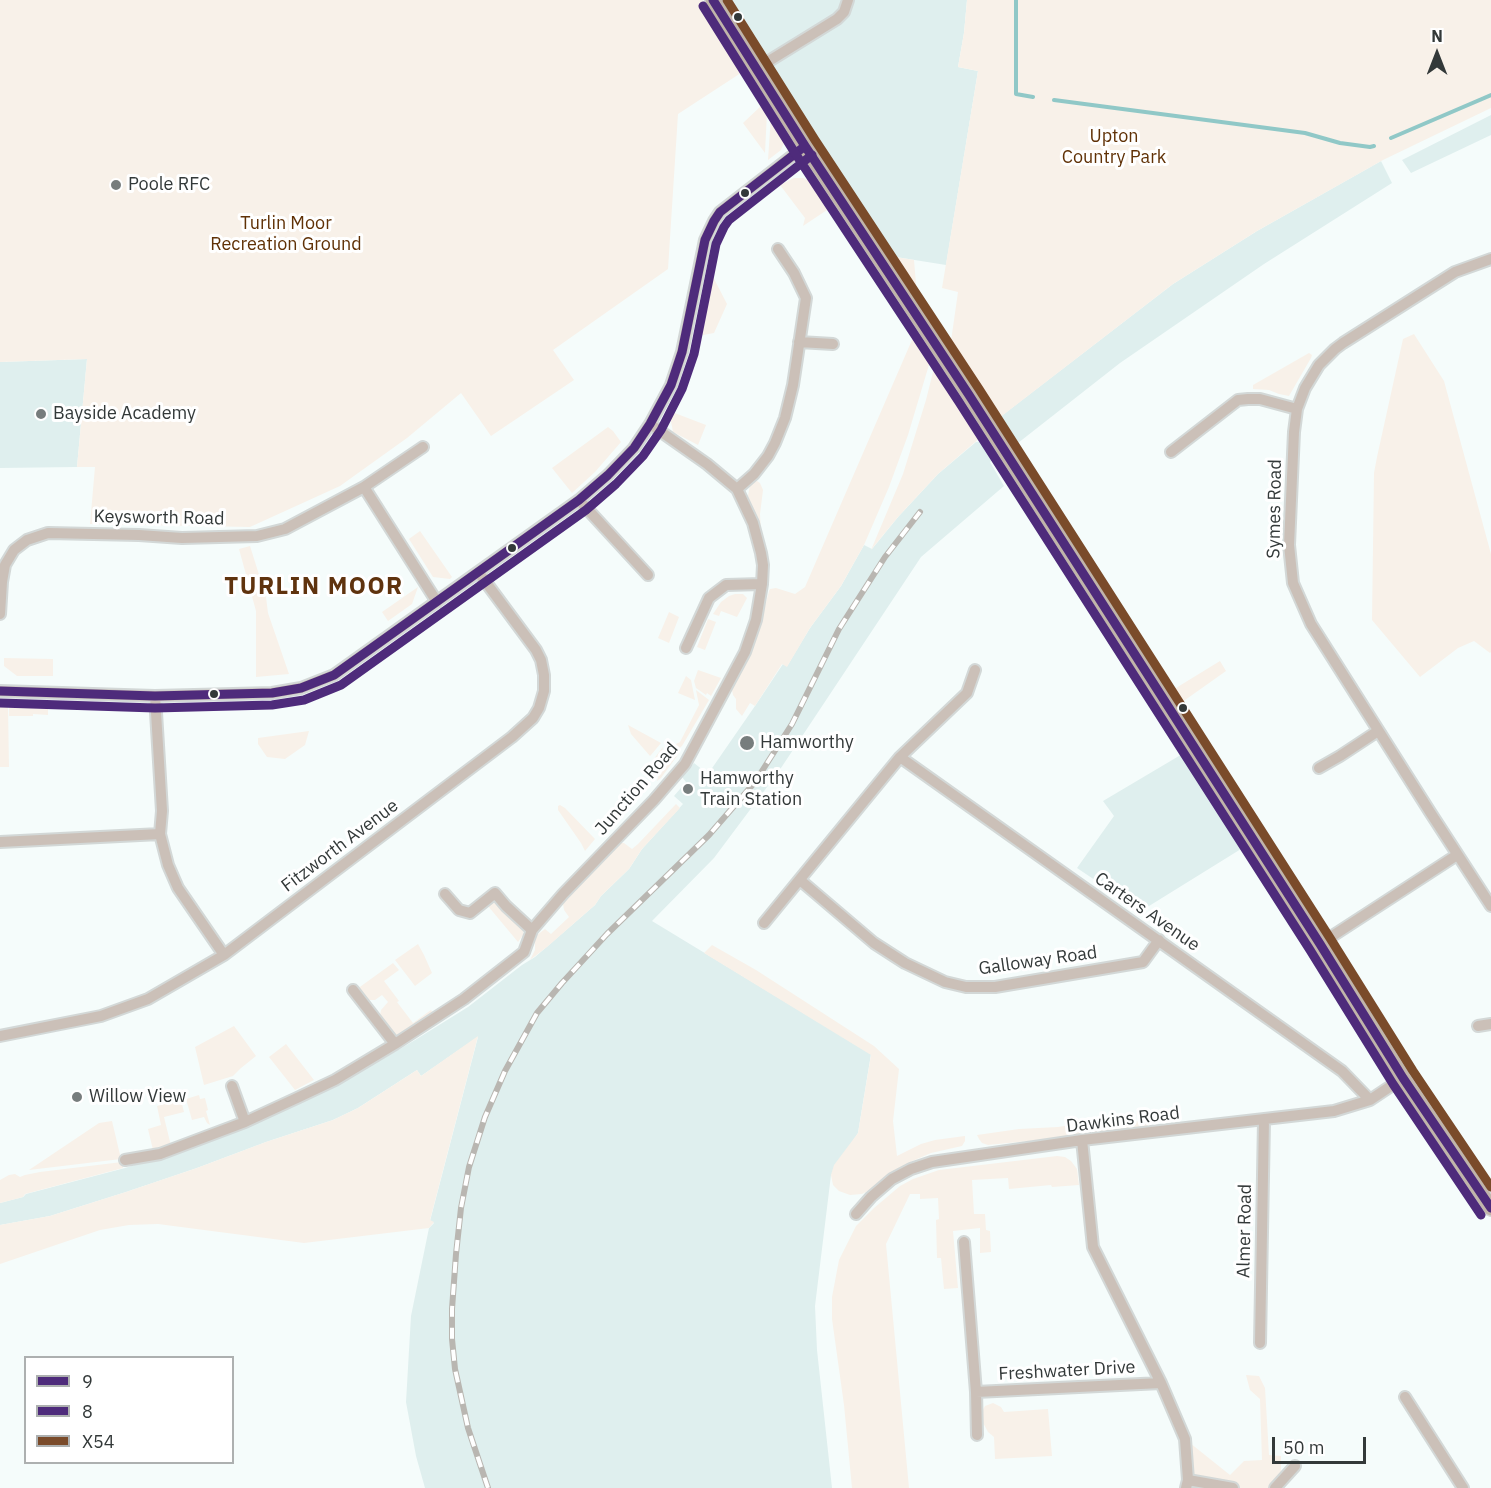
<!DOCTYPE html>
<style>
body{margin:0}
#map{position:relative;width:1491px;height:1488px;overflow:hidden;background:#f5fcfb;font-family:"IBM Plex Sans",sans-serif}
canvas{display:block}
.legend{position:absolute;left:24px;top:1356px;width:210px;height:108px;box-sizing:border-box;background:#fff;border:2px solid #adb0b0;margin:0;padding:8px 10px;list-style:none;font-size:18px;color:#333939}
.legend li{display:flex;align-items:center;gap:12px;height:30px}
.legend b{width:30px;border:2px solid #adb0b0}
.north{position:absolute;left:1407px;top:24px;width:60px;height:60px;-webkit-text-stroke:4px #fff;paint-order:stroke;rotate:0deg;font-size:16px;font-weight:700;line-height:24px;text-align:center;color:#333939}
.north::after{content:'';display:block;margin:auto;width:21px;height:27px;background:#333939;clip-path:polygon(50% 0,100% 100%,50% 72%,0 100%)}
.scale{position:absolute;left:1272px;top:1437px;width:94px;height:27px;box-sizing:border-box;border:3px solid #333939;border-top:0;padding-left:8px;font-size:18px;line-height:21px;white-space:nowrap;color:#333939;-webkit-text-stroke:4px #fff;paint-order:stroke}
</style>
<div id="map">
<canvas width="1491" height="1488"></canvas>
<ul class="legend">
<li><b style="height:8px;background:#4e2b7b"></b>9</li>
<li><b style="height:8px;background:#4e2b7b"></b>8</li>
<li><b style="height:8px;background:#7a4b2a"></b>X54</li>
</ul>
<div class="north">N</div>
<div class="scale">50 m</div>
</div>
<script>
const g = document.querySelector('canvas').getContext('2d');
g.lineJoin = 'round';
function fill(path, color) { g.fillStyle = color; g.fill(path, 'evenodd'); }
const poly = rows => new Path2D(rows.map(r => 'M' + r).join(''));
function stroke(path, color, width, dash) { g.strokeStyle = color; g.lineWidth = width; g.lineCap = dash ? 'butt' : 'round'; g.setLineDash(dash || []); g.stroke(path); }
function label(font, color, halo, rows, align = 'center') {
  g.font = font + ' "IBM Plex Sans",sans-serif'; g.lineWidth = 6; g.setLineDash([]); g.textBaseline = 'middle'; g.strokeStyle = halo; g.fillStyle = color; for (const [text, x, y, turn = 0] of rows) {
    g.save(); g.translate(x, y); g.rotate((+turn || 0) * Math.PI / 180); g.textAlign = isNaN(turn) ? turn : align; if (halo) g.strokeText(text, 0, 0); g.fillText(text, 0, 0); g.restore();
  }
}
fill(poly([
 [713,0,967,0,964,33,958,67,978,71,946,265,877,254],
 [1491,115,1491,135,1411,173,1402,160],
 [1381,161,1392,183,1264,264,1120,363,1018,443,990,462,1004,486,921,557,779,771,714,858,652,921,871,1054,858,1133,831,1175,815,1306,817,1350,832,1488,425,1488,416,1456,406,1402,411,1316,429,1228,434,1223,430,1221,478,1037,421,1076,417,1070,358,1108,333,1120,266,1142,197,1168,126,1192,50,1216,0,1225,0,1203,23,1197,26,1194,125,1168,236,1131,352,1077,415,1040,468,1007,522,965,535,957,595,905,601,896,629,869,642,849,683,804,674,796,686,782,682,777,694,763,708,774,755,706,783,664,787,666,810,628,841,586,864,545,872,549,898,517,938,474,976,442,978,442,1003,424,1000,417,1173,284,1257,231],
 [87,359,77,467,0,468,0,362],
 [1184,753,1241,849,1141,911,1077,868,1114,816,1103,801]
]), '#dfefee');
fill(poly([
 [0,0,703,0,747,69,678,114,668,269,553,350,574,380,491,436,461,393,407,438,340,486,250,527,90,524,95,467,77,467,87,359,0,362],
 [967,0,1491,0,1491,108,1383,160,1257,231,1173,284,994,422,949,355,958,292,942,288,978,71,958,67,964,33],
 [762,105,767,112,765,153,743,123],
 [771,115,782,133,784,143,781,150,768,160],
 [794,178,803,178,810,181,830,208,803,226,805,218,780,185],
 [877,254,914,260,919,319],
 [709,269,727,304,714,333,698,336],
 [915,333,931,358,908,435,889,487,864,545,841,586,810,628,787,667,782,664,755,706,750,703,742,716,736,709,736,699,733,695,732,690,752,651,760,626,769,591,770,589,776,588,795,594,805,587],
 [1414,334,1444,381,1491,554,1491,652,1490,653,1474,641,1458,648,1420,677,1372,620,1374,473,1377,457,1403,339],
 [1309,353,1312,355,1311,358,1289,396,1279,394,1269,390,1253,389,1253,385],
 [935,364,981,437,938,474,898,517,871,550,903,474,926,400],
 [672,412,706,425,698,445,673,432,670,416],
 [608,427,613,431,621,442,595,472,572,493,552,468],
 [757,481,760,483,763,490,760,514,761,531,750,502,748,496,750,485,753,482],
 [420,531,452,577,450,579,433,577,409,539],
 [250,546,266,597,268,613,289,674,256,677,256,611,239,549],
 [418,587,412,604,388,621,382,612],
 [735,594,743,594,747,598,737,617,721,611,719,616,713,614,721,602,729,596],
 [669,612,679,617,669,643,658,638],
 [708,619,716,622,705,650,697,647],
 [4,658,53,659,53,676,17,676,4,666],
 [1220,661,1226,671,1178,705,1171,691],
 [698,670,721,678,711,696,707,693,706,695,696,688,694,681],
 [686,676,691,680,695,700,678,693],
 [696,690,709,700,682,746,664,760,668,744,676,744,680,742,699,705],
 [8,706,9,767,0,767,0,707],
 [9,706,48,707,48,715,33,714,33,716,9,716],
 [628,725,661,743,651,755,650,756,631,734],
 [309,731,305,745,285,759,267,757,258,744,258,738],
 [663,747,660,762,663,764,680,752,661,778,657,781,660,771,653,760],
 [676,804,680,808,642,849,629,869,601,896,595,905,547,947,530,960,535,950,535,941,537,935,545,929,551,934,569,917,564,910,563,904,574,890,621,843,624,843,632,849,638,844],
 [560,805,565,808,595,839,585,851,581,843,558,810,558,806],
 [493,903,497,904,523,931,523,935,518,942,488,906],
 [418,944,424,955,432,973,415,986,395,960],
 [712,945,756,970,874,1046,899,1069,893,1121,897,1156,921,1144,935,1140,965,1136,965,1141,962,1146,931,1153,908,1163,887,1176,875,1187,862,1194,850,1195,839,1191,833,1185,831,1175,834,1165,858,1133,871,1055,704,953],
 [393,963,399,970,384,981,399,1001,397,1002,413,1023,431,1010,433,1013,399,1036,392,1033,380,1015,381,1010,388,1002,382,995,375,1000,369,1000,357,989],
 [234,1026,256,1056,241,1068,233,1076,204,1085,195,1047],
 [478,1036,430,1220,434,1222,429,1228,304,1243,158,1224,129,1225,100,1230,0,1264,0,1225,50,1216,126,1192,197,1168,266,1142,333,1120,358,1108,417,1070,421,1076],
 [286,1044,314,1080,295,1090,269,1057],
 [199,1095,200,1099,205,1098,208,1110,206,1111,210,1125,207,1123,204,1117,192,1120,186,1099],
 [181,1100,184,1112,164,1117,171,1146,153,1150,148,1129,161,1125,157,1106],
 [1115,1118,1149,1123,1150,1129,988,1145,982,1143,979,1139,977,1135,1019,1129,1058,1127],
 [112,1121,121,1159,29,1170,99,1123],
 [1057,1156,1065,1157,1071,1161,1077,1169,1079,1185,1052,1187,1051,1185,1009,1189,1008,1178,972,1180,974,1214,985,1214,986,1230,990,1231,991,1252,980,1253,980,1228,953,1231,958,1288,944,1289,941,1258,937,1258,936,1220,939,1219,938,1198,920,1199,920,1194,910,1194,886,1244,909,1488,852,1488,844,1405,832,1319,832,1297,839,1260,856,1226,874,1208,900,1186,913,1179,939,1170],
 [122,1162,123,1168,25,1194,23,1197,0,1203,0,1180,9,1175,15,1174,20,1177,25,1175,40,1172],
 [1246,1375,1259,1376,1265,1388,1269,1455,1281,1456,1281,1481,1275,1488,1186,1488,1185,1439,1230,1475,1244,1461,1262,1460,1260,1399,1250,1390],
 [993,1403,1001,1407,1004,1412,1048,1409,1052,1456,995,1459,994,1437,988,1432,981,1419,981,1413,985,1406]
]), '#f8f1e9');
stroke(poly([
 [1016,0,1016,94,1033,97],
 [1054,100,1305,133,1340,143,1370,147,1374,146],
 [1391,138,1491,95]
]), '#90c8c7', 4);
const minor = poly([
 [756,69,837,19,844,12,848,0],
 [1491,259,1455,272,1343,343,1335,349,1319,365,1305,388,1297,409,1294,432,1289,545,1293,583,1311,624,1430,812,1491,906],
 [799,342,833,344],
 [1171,452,1238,400,1248,399,1260,399,1297,409],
 [364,487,437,602],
 [737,489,754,474,768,456,775,443,785,418,793,385,806,298,794,273,778,249],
 [579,500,648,575],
 [0,614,2,582,5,565,14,550,27,540,48,533,139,535,182,538,257,536,285,529,364,487,423,447],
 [686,648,709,598,726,585,762,584],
 [0,691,155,696,272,693,301,688,334,675,579,500,608,475,634,448,650,424,671,385,682,352,705,240,714,221,720,212,805,146],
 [155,696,162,811,160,834,168,865,178,888,224,955],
 [900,757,1342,1071,1370,1100],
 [1319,768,1340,756,1378,731],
 [0,842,160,834],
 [800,880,874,943,905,963,945,982,966,987,995,987,1143,962,1159,940],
 [445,894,459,910,470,913,495,893,506,906,532,930],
 [764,923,900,757,967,693,975,670],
 [1320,944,1457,855],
 [353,990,395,1044],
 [1478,1026,1491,1024],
 [0,1036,101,1016,148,999,224,955,512,737,533,718,539,708,544,691,544,675,541,660,536,650,479,573],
 [232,1086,245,1122],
 [1082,1140,1093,1247,1161,1383,1185,1439,1188,1480,1186,1488],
 [125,1160,160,1154,245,1122,297,1098,335,1080,395,1044,464,999,524,952,532,930,563,894,654,800,685,764,745,652,756,620,762,584,763,565,761,553,753,523,737,489,707,464,650,424],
 [856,1214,871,1197,892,1179,911,1169,932,1162,1082,1140,1334,1111,1370,1100,1403,1078],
 [964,1242,976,1392,977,1435],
 [1260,1343,1264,1120],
 [976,1392,1161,1383],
 [1405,1397,1463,1488],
 [1188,1480,1233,1488],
 [1275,1488,1295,1466]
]);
const secondary = poly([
 [713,0,805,146,969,395,1320,944,1403,1078,1491,1208]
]);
stroke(minor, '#d3d8d7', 14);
stroke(secondary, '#d3d8d7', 18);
stroke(minor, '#cbc0b8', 10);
stroke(secondary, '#c1b5aa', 15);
const rail = poly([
 [488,1488,468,1428,455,1369,452,1339,452,1309,456,1254,461,1208,469,1167,485,1117,505,1071,537,1013,562,983,607,934,709,835,755,782,792,724,839,629,885,557,920,512]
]);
stroke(rail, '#b9b6b1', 6);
stroke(rail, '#fff', 4, [11]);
stroke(poly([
 [713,0,805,146,969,395,1320,944,1403,1078,1491,1208],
 [0,691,155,696,272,693,301,688,334,675,579,500,608,475,634,448,650,424,671,385,682,352,705,240,714,221,720,212,805,146]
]), '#4e2b7b', 9);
stroke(poly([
 [703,6,795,153,959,402,1310,950,1393,1084,1481,1215],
 [0,703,155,708,272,705,304,700,341,685,586,510,616,484,643,456,661,430,682,389,694,354,716,244,724,227,729,220,812,155]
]), '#4e2b7b', 9);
stroke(poly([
 [727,0,815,140,979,389,1330,938,1413,1071,1491,1187]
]), '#7a4b2a', 9);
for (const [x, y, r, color] of [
 [738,17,5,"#333939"],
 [116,185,6,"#777d7d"],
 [745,193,5,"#333939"],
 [41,414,6,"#777d7d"],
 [512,548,5,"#333939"],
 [214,694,5,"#333939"],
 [1183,708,5,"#333939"],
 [747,743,8,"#777d7d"],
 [688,789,6,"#777d7d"],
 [77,1097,6,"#777d7d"]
]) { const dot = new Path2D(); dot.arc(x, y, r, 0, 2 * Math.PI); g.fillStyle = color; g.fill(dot); stroke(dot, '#fff', 2); }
label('18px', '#603106', '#fff', [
 ["Upton",1114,137],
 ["Country Park",1114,158],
 ["Turlin Moor",286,224],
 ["Recreation Ground",286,245]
]);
label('18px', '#333939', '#fff', [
 ["Poole RFC",128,185],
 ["Bayside Academy",53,414],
 ["Hamworthy",760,743],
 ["Hamworthy",700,779],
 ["Train Station",700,800],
 ["Willow View",89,1097]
], 'left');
label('18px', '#333939', '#fff', [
 ["Symes Road",1275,509,-89],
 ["Keysworth Road",159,518,1],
 ["Junction Road",637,789,-49],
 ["Fitzworth Avenue",340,846,-37],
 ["Carters Avenue",1147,912,35],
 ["Galloway Road",1038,961,-8],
 ["Dawkins Road",1123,1120,-7],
 ["Almer Road",1245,1231,-89],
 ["Freshwater Drive",1067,1371,-3]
]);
g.letterSpacing = '1.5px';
label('bold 24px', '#5f330e', '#fff', [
 ["TURLIN MOOR",314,587]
]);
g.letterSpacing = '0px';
</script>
